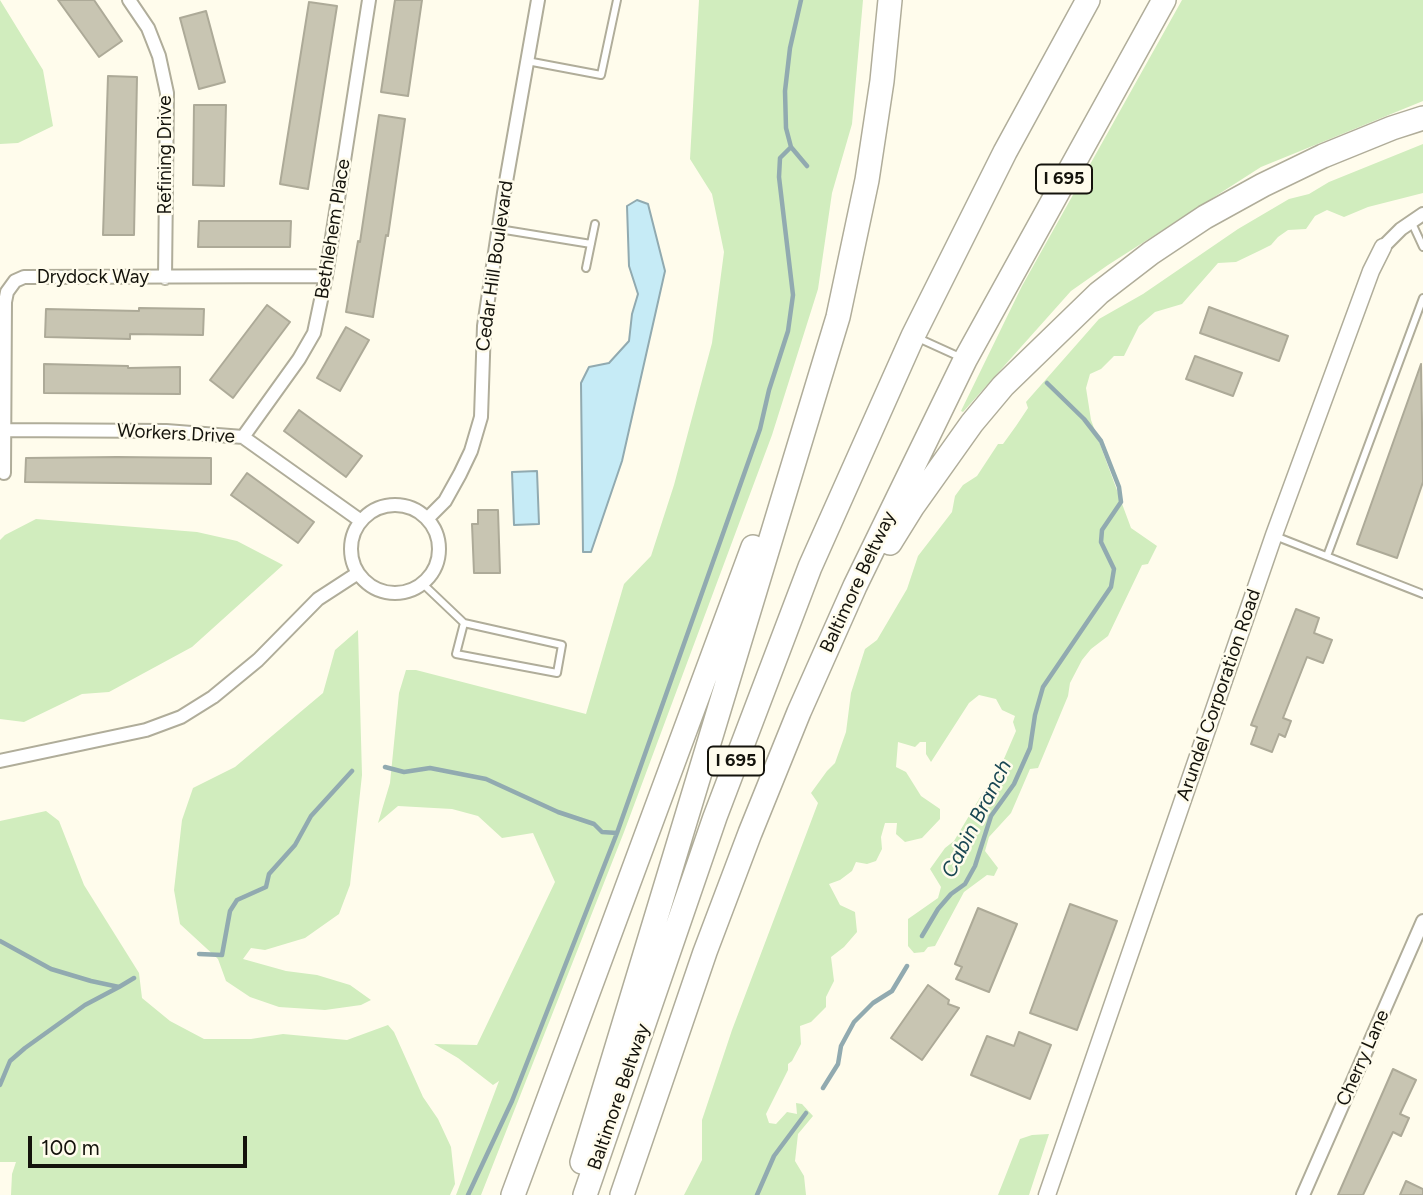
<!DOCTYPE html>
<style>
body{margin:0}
#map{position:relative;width:1423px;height:1195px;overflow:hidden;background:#fffcec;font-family:Figtree,sans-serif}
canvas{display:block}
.scale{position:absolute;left:28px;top:1136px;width:219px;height:32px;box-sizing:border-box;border:4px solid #14130c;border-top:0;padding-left:9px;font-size:21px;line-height:24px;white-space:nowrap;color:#14130c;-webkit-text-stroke:5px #fffcec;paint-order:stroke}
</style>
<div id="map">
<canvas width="1423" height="1195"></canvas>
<div class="scale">100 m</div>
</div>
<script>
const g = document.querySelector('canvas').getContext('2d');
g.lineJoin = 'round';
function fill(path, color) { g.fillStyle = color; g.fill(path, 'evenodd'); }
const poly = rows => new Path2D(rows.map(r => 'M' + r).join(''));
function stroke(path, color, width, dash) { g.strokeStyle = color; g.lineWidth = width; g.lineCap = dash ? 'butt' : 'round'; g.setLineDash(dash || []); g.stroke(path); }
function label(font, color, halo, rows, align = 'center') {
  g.font = font + ' Figtree,sans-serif'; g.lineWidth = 5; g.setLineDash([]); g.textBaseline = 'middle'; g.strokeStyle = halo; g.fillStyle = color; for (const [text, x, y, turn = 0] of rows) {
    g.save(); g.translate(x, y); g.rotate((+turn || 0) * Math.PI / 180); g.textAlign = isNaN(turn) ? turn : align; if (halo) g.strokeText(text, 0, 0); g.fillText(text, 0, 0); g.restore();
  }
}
fill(poly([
 [0,0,43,70,53,126,18,143,0,144],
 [699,0,863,0,852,124,832,193,818,289,772,435,624,832,481,1195,456,1195,499,1081,493,1085,458,1058,434,1044,477,1045,555,882,533,833,502,838,478,816,452,809,398,806,378,823,390,783,399,693,406,670,416,670,586,714,624,584,651,556,674,485,712,343,724,252,712,194,690,159],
 [1182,0,1423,0,1423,101,1261,167,1108,265,1071,291,963,412,961,411,1022,286],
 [1423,144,1423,193,1368,207,1344,217,1327,210,1315,216,1306,229,1288,230,1278,237,1271,245,1261,250,1236,262,1218,263,1182,304,1155,312,1139,326,1124,356,1114,356,1101,369,1090,374,1086,388,1091,420,1131,528,1157,546,1148,564,1142,565,1108,636,1091,649,1082,660,1070,683,1068,696,1038,768,1030,769,1011,813,989,837,985,851,998,868,994,876,987,875,964,892,935,946,928,947,924,952,914,953,908,946,908,919,938,898,941,887,930,869,945,848,954,841,985,789,997,775,1016,731,1013,722,1015,716,1002,710,996,699,979,695,969,703,931,762,926,754,926,742,920,742,915,747,898,742,896,767,906,772,921,796,940,809,940,819,922,838,905,842,896,834,897,823,885,823,881,837,882,849,876,861,867,864,856,862,852,871,840,880,829,884,840,905,855,912,857,932,844,947,831,957,834,981,826,997,826,1007,811,1022,800,1026,801,1044,792,1061,788,1064,788,1070,766,1114,769,1123,776,1124,787,1112,797,1114,796,1103,802,1104,813,1116,798,1134,795,1161,804,1176,806,1195,684,1195,702,1160,702,1120,732,1030,818,803,811,793,827,771,835,763,846,732,851,693,865,649,877,640,907,589,918,556,952,512,955,496,963,485,977,476,998,444,1003,444,1016,426,1028,408,1026,402,1099,319,1143,294,1238,229,1289,199,1309,194,1329,182],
 [36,519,197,532,237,541,283,565,192,647,109,692,82,694,24,722,0,719,0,540,5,535],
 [358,630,362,775,350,885,339,914,305,938,265,950,251,948,243,959,286,971,317,975,350,985,371,1000,361,1005,325,1010,279,1007,250,997,226,981,218,959,180,924,174,890,182,820,193,788,235,767,323,693,335,650],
 [46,811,59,821,84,885,139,973,142,998,170,1021,204,1039,251,1039,283,1034,347,1040,388,1025,394,1032,423,1097,438,1119,451,1147,455,1184,450,1195,11,1195,12,1174,16,1162,0,1162,0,821],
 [1049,1134,1029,1195,998,1195,1020,1139,1032,1135]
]), '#d1edbe');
const water = poly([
 [637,200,648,204,665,271,622,461,591,552,583,552,581,383,589,367,609,363,629,341,632,314,638,294,629,266,627,206,637,200],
 [537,471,539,524,514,525,512,472,537,471]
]);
fill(water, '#c6ebf6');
stroke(water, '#91aab0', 2);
stroke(poly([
 [801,0,790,48,785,91,786,128,791,147,807,166],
 [385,767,404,772,430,768,486,779,558,812,594,824,602,832,617,833],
 [922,936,938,909,951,894,965,884,975,866,991,816,1014,784,1030,748,1035,715,1043,687,1111,587,1114,569,1101,542,1102,530,1121,502,1119,487,1101,441,1084,419,1047,383],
 [0,941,51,969,91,981,119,987,134,978],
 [199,954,222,955,230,911,237,900,266,887,269,874,295,845,311,816,352,771],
 [0,1085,10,1061,25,1048,85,1005,119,987],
 [823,1088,838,1064,841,1046,854,1022,873,1003,892,991,907,966],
 [468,1195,512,1101,617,833,760,429,769,390,788,331,793,295,779,177,780,158,791,147],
 [757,1195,774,1156,806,1113]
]), '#91aab0', 4.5);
const building = poly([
 [58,0,94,0,122,41,99,57,58,0],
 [395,0,422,0,408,96,381,92,395,0],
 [309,2,337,6,308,189,280,184,309,2],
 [206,11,225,82,199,89,180,18,206,11],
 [108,76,137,77,134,235,103,235,108,76],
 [194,105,226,105,224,186,193,185,194,105],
 [379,115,405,119,388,236,386,235,373,317,346,312,358,241,360,242,379,115],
 [199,221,291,221,290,247,198,247,199,221],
 [267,305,290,322,233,398,210,380,267,305],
 [1209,307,1288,336,1279,361,1200,333,1209,307],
 [139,308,204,309,203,335,130,334,130,339,45,337,46,309,139,311,139,308],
 [346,327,369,340,340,391,317,378,346,327],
 [1195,356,1242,373,1233,396,1186,379,1195,356],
 [44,364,128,366,128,368,180,367,180,394,44,393,44,364],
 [1421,364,1423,482,1397,558,1357,544,1421,364],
 [299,410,362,456,346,477,284,431,299,410],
 [117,457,211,458,211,484,25,482,26,458,117,457],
 [247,473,314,522,298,543,231,495,247,473],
 [478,510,498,510,500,573,474,573,472,524,478,524,478,510],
 [1296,609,1319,618,1314,633,1332,640,1323,663,1307,657,1283,718,1291,721,1285,737,1279,734,1272,752,1251,744,1257,727,1251,725,1296,609],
 [1070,904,1117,921,1077,1030,1030,1013,1070,904],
 [978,908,1017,924,989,992,956,979,962,967,955,964,978,908],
 [928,985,949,1000,948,1004,959,1008,922,1060,891,1038,928,985],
 [1019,1032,1051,1045,1030,1099,971,1075,987,1036,1014,1046,1019,1032],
 [1393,1069,1416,1080,1400,1114,1409,1118,1401,1136,1393,1132,1363,1195,1338,1195,1393,1069],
 [1406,1181,1423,1189,1423,1195,1400,1195,1406,1181]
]);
fill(building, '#c8c5b2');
stroke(building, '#adaa98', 2);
const service = poly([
 [527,61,601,75,617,0],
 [1411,221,1423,247],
 [499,229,591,244],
 [586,268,595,224],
 [918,338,962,358],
 [1275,536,1423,594],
 [1327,556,1423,298],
 [423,584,464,623,562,645,557,673,456,654,464,623]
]);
const minor = poly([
 [129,0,148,28,159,56,167,93,165,278],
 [1383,247,1401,229,1423,214],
 [5,430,166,431,243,437,361,521],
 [243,437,299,359,314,333,326,276,369,0],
 [4,473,5,302,7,292,15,281,24,277,326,276],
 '351 549a44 44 0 1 1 88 0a44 44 0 1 1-88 0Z',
 [427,519,445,501,460,474,471,451,481,417,484,326,504,193,538,0],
 [0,761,146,730,181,717,213,697,258,660,318,599,358,573],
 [1303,1195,1423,921]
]);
const tertiary = poly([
 [1047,1195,1274,535,1371,271,1383,247]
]);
const motorway = poly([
 [890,543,913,506,972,423,1003,386,1099,293,1151,253,1205,217,1263,185,1323,156,1392,128,1423,118],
 [582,1162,838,317,867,180,882,81,890,0],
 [513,1195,753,547],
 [585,1195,715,817,810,567,913,336,1005,152,1088,0],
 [622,1195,705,952,750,833,799,712,855,586,965,360,1164,0]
]);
stroke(service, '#b0ad9a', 10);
stroke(minor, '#b0ad9a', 16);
stroke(tertiary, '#b0ad9a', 19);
stroke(motorway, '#b0ad9a', 26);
stroke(service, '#fff', 6);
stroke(minor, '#fff', 12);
stroke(tertiary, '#fff', 16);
stroke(motorway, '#fff', 23);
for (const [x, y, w] of [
 [1064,179,56],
 [736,761,56]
]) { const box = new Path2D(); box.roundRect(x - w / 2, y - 14.5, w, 29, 5); g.fillStyle = '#fffcec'; g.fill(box); stroke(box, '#14130c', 2); }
label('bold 18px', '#14130c', null, [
 ["I 695",1064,179],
 ["I 695",736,761]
]);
label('19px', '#14130c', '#fffcec', [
 ["Refining Drive",165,155,-90],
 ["Bethlehem Place",333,229,-81],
 ["Cedar Hill Boulevard",495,266,-82],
 ["Drydock Way",93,277],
 ["Workers Drive",176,434,3],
 ["Baltimore Beltway",858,582,-65],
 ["Arundel Corporation Road",1219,695,-71],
 ["Cherry Lane",1363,1058,-66],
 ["Baltimore Beltway",619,1097,-71]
]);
label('italic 21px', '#194753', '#fffcec', [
 ["Cabin Branch",977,819,-63]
]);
</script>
